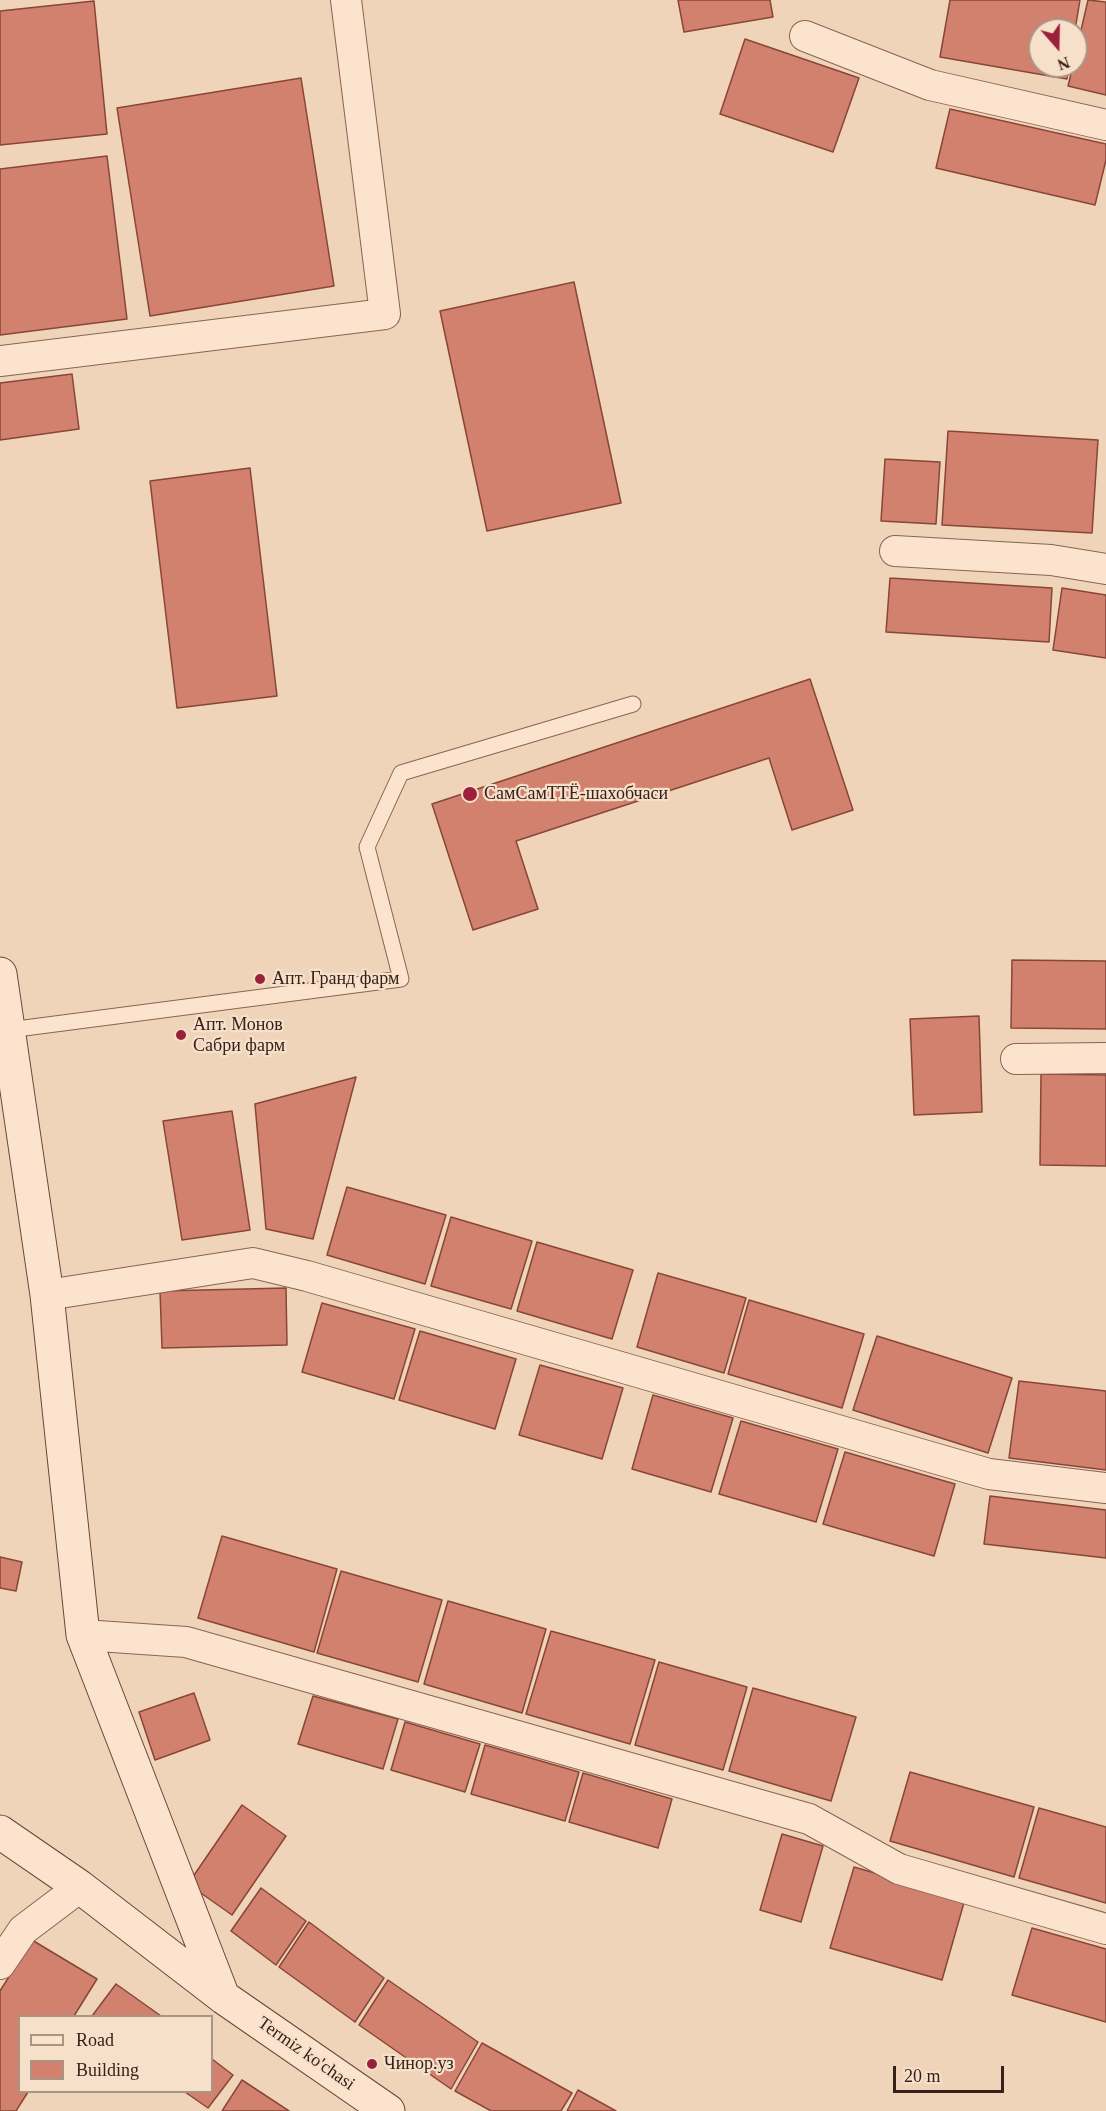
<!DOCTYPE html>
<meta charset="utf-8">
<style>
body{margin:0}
#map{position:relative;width:1106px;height:2111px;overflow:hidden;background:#f0d4ba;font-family:Georgia,serif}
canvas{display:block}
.legend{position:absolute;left:18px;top:2015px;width:195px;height:78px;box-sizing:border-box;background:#f7e0ca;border:2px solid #aa9484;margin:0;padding:8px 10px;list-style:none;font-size:18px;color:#36211a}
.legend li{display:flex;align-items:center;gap:12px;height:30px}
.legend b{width:30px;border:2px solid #aa9484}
.north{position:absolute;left:1028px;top:18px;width:60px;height:60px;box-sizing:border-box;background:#f7e0ca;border:2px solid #aa9484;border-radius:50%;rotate:160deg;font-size:16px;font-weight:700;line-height:24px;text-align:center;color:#36211a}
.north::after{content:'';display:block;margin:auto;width:21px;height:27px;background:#9a203b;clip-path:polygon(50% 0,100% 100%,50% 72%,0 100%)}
.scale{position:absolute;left:893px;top:2066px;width:111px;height:27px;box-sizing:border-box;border:3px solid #36211a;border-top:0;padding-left:8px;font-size:18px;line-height:21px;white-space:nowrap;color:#36211a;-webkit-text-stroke:4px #f7e0ca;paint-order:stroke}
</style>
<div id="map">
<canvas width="1106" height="2111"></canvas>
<ul class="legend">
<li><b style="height:8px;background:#fbe3cd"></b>Road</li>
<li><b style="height:16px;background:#d1816d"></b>Building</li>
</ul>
<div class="north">N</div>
<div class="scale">20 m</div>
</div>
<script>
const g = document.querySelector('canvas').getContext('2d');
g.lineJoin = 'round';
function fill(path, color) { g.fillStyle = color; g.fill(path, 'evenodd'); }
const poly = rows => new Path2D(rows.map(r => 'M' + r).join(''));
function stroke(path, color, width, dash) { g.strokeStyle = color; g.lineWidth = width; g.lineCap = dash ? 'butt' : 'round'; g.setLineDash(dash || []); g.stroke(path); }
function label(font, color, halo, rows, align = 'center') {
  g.font = font + ' Georgia,serif'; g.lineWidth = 4.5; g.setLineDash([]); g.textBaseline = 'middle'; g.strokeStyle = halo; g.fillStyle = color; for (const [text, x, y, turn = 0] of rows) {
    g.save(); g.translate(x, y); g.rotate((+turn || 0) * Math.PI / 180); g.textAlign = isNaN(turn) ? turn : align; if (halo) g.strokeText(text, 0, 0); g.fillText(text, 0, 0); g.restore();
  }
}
const building = poly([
 [678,0,770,0,773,17,684,32,678,0],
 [950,0,1080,0,1075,30,1040,30,1040,66,1069,66,1067,79,940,57,950,0],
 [1088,0,1106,2,1106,95,1068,86,1073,66,1076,66,1076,52,1088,0],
 [94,1,107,134,0,145,0,11,94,1],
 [745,39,859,78,833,152,720,114,745,39],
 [301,78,334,286,150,316,117,108,301,78],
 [950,109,1106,144,1106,160,1095,205,936,168,950,109],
 [107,156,127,319,0,335,0,169,107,156],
 [574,282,621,503,487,531,440,311,574,282],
 [72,374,79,429,0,440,0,383,72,374],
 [948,431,1098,440,1092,533,942,525,948,431],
 [885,459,940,462,936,524,881,521,885,459],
 [250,468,277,696,177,708,150,481,250,468],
 [890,578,1052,588,1049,642,886,632,890,578],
 [1062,588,1106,595,1106,658,1053,650,1062,588],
 [810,679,853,810,792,830,769,758,516,841,538,909,473,930,432,804,810,679],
 [1012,960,1106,961,1106,1029,1011,1028,1012,960],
 [979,1016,982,1112,914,1115,910,1019,979,1016],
 [1041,1074,1106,1075,1106,1166,1040,1165,1041,1074],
 [356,1077,313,1239,266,1229,255,1104,356,1077],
 [232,1111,250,1230,182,1240,163,1121,232,1111],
 [347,1187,446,1215,425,1284,327,1255,347,1187],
 [451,1217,532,1241,511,1309,431,1286,451,1217],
 [537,1242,633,1270,612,1339,517,1311,537,1242],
 [658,1273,746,1298,724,1373,637,1347,658,1273],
 [286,1288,287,1345,162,1348,160,1291,286,1288],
 [749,1300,864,1334,842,1408,728,1374,749,1300],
 [322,1303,415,1329,394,1399,302,1372,322,1303],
 [420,1331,516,1359,495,1429,399,1400,420,1331],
 [877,1336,1012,1378,988,1453,853,1410,877,1336],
 [540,1365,623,1388,602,1459,519,1435,540,1365],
 [1019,1381,1106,1391,1106,1470,1009,1458,1019,1381],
 [653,1395,733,1418,711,1492,632,1469,653,1395],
 [741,1421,838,1449,816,1522,719,1494,741,1421],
 [845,1452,955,1484,934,1556,823,1524,845,1452],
 [990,1496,1106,1510,1106,1558,984,1544,990,1496],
 [222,1536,337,1569,314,1652,198,1618,222,1536],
 [0,1557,22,1562,16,1591,0,1588,0,1557],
 [341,1571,442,1600,418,1682,317,1653,341,1571],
 [448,1601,546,1629,522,1713,424,1684,448,1601],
 [551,1631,655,1660,630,1744,526,1714,551,1631],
 [659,1662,747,1687,723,1770,635,1745,659,1662],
 [753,1688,856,1717,831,1801,729,1771,753,1688],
 [194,1693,210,1740,155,1760,139,1712,194,1693],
 [313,1696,398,1719,383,1769,298,1744,313,1696],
 [405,1722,480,1744,465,1792,391,1770,405,1722],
 [485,1745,579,1772,565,1821,471,1794,485,1745],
 [910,1772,1034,1807,1014,1877,890,1841,910,1772],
 [583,1773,672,1799,658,1848,569,1822,583,1773],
 [242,1805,286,1836,232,1915,188,1884,242,1805],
 [1039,1808,1106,1827,1106,1903,1019,1878,1039,1808],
 [782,1834,823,1846,801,1922,760,1910,782,1834],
 [854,1867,965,1899,942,1980,830,1948,854,1867],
 [261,1888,306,1921,276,1965,231,1931,261,1888],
 [309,1922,384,1978,355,2022,279,1967,309,1922],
 [1032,1928,1106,1949,1106,2022,1012,1995,1032,1928],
 [32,1940,97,1979,74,2016,20,2016,20,2092,28,2092,16,2111,0,2111,0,1991,32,1940],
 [388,1980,478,2042,451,2089,359,2025,388,1980],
 [116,1984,161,2016,92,2016,116,1984],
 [482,2043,572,2093,561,2111,491,2111,455,2091,482,2043],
 [212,2059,233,2075,208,2108,185,2092,212,2092,212,2059],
 [242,2080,289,2111,222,2111,242,2080],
 [578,2090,616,2111,567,2111,578,2090]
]);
fill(building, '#d1816d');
stroke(building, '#884638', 1.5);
const lane = poly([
 [9,1030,401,979,367,847,401,773,633,704]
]);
const street = poly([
 [805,36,930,85,1106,125],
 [0,361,385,314,346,0],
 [895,551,1051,560,1106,569],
 [1016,1059,1106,1058],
 [47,1295,253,1263,307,1276,989,1474,1106,1488],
 [83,1635,186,1642,809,1819,899,1869,1106,1929],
 [0,1964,23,1930,80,1887]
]);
const secondary = poly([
 [0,974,47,1295,83,1635,223,1997],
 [0,1832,80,1887,223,1997,388,2111]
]);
stroke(lane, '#886453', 17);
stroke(street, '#886453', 32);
stroke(secondary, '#694537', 35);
stroke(lane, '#fbe3cd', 15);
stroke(street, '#fbe3cd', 30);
stroke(secondary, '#fbe3cd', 33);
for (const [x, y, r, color] of [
 [470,794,8,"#9a203b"],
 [260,979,6,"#9a203b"],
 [181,1035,6,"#9a203b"],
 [372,2064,6,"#9a203b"]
]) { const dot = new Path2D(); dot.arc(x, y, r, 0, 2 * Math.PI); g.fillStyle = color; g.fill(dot); stroke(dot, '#f7e0ca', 2); }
label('18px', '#36211a', '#f7e0ca', [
 ["СамСамТТЁ-шахобчаси",484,794],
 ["Апт. Гранд фарм",272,979],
 ["Апт. Монов",193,1025],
 ["Сабри фарм",193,1046],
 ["Чинор.уз",384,2064]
], 'left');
label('18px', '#36211a', '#f7e0ca', [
 ["Termiz ko'chasi",306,2054,35]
]);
</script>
